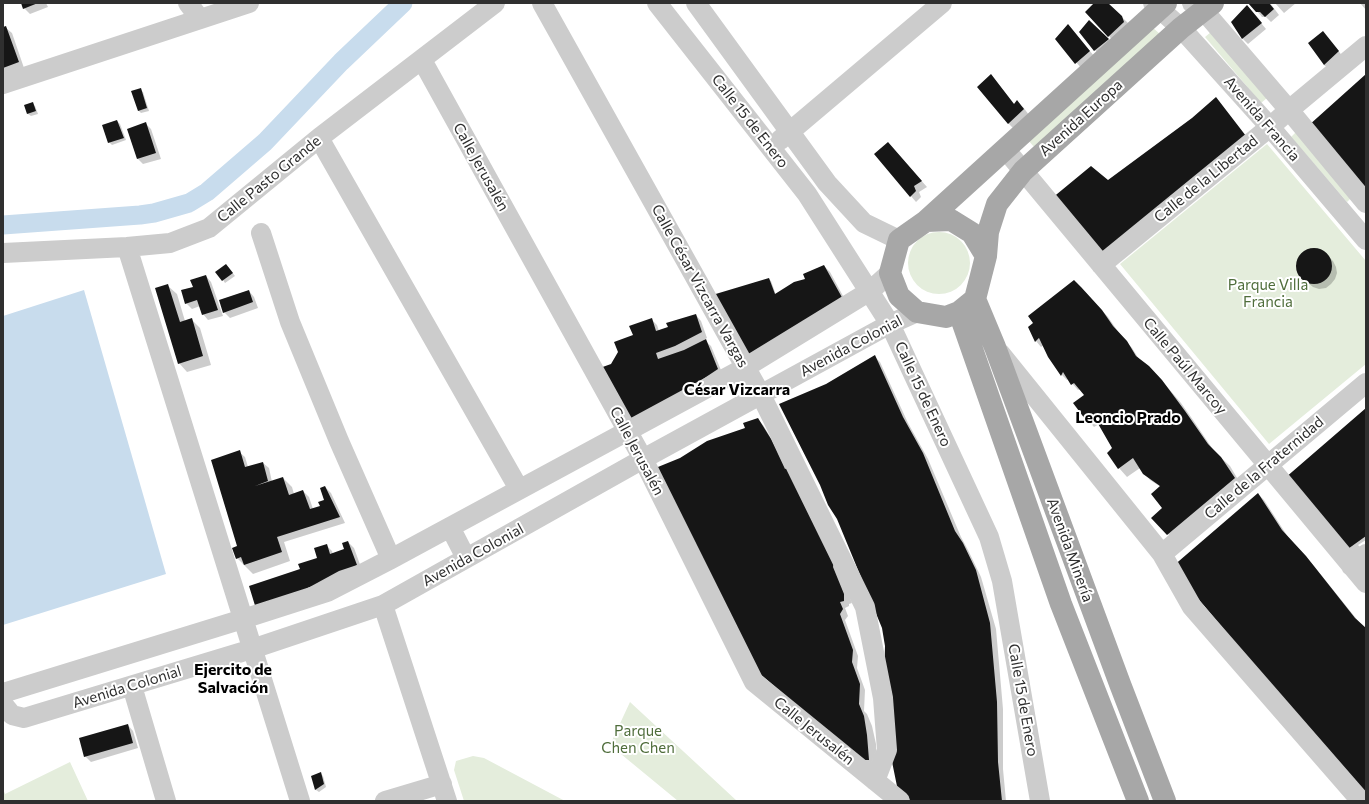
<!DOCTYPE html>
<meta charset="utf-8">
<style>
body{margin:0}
#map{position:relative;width:1369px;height:804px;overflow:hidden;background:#fff;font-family:Commissioner,sans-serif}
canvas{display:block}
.frame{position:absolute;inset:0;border:4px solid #2f2f2f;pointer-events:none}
</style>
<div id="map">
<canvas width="1369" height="804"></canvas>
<div class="frame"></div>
</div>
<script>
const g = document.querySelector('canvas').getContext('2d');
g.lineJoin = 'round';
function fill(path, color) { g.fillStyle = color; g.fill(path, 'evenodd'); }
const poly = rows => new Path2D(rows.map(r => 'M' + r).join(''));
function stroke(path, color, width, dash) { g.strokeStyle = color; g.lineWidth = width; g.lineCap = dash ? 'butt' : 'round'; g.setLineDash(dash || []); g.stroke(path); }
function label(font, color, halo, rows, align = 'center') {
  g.font = font + ' Commissioner,sans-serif'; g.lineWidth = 4; g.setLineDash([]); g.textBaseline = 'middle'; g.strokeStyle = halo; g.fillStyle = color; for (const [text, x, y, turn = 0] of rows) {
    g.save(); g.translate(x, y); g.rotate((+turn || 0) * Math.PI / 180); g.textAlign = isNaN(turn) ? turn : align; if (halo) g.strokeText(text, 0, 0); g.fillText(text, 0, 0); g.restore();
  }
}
fill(poly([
 [1152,27,1160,34,1034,147,1028,140],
 [1211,32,1267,98,1261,103,1205,37],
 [1296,132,1352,197,1347,202,1291,137],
 [1267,144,1366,261,1366,364,1269,444,1120,264],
 '908 263a31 31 0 1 1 62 0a31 31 0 1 1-62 0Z',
 [630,702,737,801,678,801,610,745],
 [473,756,484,758,565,801,464,801,454,770,456,761],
 [70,762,88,801,3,801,3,789,5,794]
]), '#e4eddc');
fill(poly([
 [84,290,166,574,3,625,3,316]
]), '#c8dced');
fill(poly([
 [22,3,46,3,48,7,30,14,24,8],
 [1096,3,1107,3,1128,23,1114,42,1109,36],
 [1250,3,1270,3,1279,15,1271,22,1266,17,1262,17],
 [1275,3,1296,3,1284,13],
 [1360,3,1366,3,1366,10],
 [1252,12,1266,29,1248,44,1243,39,1232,22],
 [6,28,12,33,24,68,3,75,3,29],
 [1073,31,1095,57,1082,69,1056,39],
 [1080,32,1108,39,1114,45,1100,56],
 [1328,38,1344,58,1330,70,1324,65],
 [991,75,1015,105,1023,107,1029,115,1014,129,1008,123],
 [140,89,143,92,149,111,141,113,138,110],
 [32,103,35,106,38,114,31,116,28,114,25,106],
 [117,121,120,124,126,140,112,145,109,142],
 [146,124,151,129,161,159,143,164,138,159],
 [888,143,927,187,919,192,921,197,916,202,875,154],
 [1315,249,1321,250,1326,254,1333,261,1336,267,1337,273,1335,279,1331,284,1326,288,1319,289,1313,287,1301,277,1298,271,1297,264,1299,258,1302,253,1308,250],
 [824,266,830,272,849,307,779,353,769,279,771,281,776,295,806,279],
 [228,267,235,276,225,283,223,280],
 [206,276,211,282,223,316,208,320,203,314,200,306,192,309,186,303,194,287],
 [168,286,177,294,185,321,191,319,200,328,211,365,187,372,179,363],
 [249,291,254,297,258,308,230,318,224,312],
 [1086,293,1108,317,1119,333,1132,348,1139,359,1157,375,1181,403,1193,420,1214,451,1230,466,1243,488,1177,543,1168,534,1161,487,1150,480,1140,468,1127,477,1119,468,1114,448,1099,424,1094,427,1086,418,1085,395,1080,389,1078,390,1068,379,1067,380,1062,375,1044,345,1041,347,1036,341],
 [696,315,701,321,707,338,704,340,711,346,723,375,697,393,612,364,634,336,651,319,657,325,659,331],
 [875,357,880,362,908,423,928,459,961,537,968,550,981,577,996,629,1003,709,1003,769,1006,801,905,801,883,627,826,385],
 [1366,409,1366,540,1358,545,1361,548,1351,556,1287,478],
 [757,419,763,425,776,446,842,577,852,603,849,604,849,606,845,608,848,616,845,620,858,656,857,668,865,690,864,711,867,714,872,726,876,744,877,769,870,768,681,459,746,428],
 [239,452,245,457,248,467,263,463,269,468,272,482,283,478,292,487,294,494,303,491,309,497,313,509,321,507,325,501,325,487,331,493,345,523,284,542,290,561,253,574,237,558,238,546,212,461],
 [1258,494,1264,500,1288,537,1314,566,1359,622,1366,629,1194,604],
 [348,542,354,548,362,570,312,594,301,570,319,558,326,545,332,551,333,554,345,550],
 [128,725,133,731,138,748,91,762,85,756],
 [320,773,323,776,326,787,319,792,316,790,312,777]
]), '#0003');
stroke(poly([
 [3,225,140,215,154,213,189,203,207,192,265,142,341,62,403,3]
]), '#c8dced', 19);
fill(poly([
 [21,3,38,3,23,9],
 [1094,3,1108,3,1122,16,1124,22,1108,37,1085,12],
 [1248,3,1269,3,1274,9,1265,17,1260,12,1256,12],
 [1247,5,1262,23,1242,39,1231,22],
 [1089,20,1109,39,1094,51,1079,32],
 [1068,24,1090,51,1075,64,1055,39],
 [6,26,19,62,3,68,3,27],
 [1323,31,1339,51,1324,65,1308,43],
 [991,74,1014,104,1017,100,1024,109,1008,124,977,87],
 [1366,74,1366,191,1308,126],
 [141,88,147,108,138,111,131,91],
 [1216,97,1246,136,1098,256,1051,199,1091,166,1108,180,1192,118],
 [33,102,36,111,27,114,24,105],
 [117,120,124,138,108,143,102,125],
 [146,122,156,153,137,159,127,129],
 [888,142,922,181,914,186,916,191,910,197,874,154],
 '1296 266a18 18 0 1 1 36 0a18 18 0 1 1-36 0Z',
 [226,264,233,273,222,281,215,272],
 [824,265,844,301,748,364,709,296,769,278,775,294,794,282,805,279,803,274],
 [206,275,218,310,202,315,197,300,185,304,181,290,193,287,190,280],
 [1074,280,1081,287,1102,310,1113,326,1127,341,1136,356,1149,366,1162,380,1185,411,1208,444,1221,457,1235,478,1167,535,1151,518,1162,508,1151,494,1160,486,1143,474,1133,458,1118,469,1107,453,1112,448,1093,415,1085,419,1073,403,1084,395,1074,383,1071,385,1063,372,1061,376,1048,357,1039,338,1035,342,1028,327,1033,323,1028,316],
 [168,284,180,322,192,318,203,356,178,364,155,288],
 [249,290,253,302,223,313,219,300],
 [696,314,702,332,675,346,656,353,658,359,684,350,706,339,718,369,631,427,597,369,611,364,618,352,614,342,633,335,629,326,652,318,656,331,668,327,666,323],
 [875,355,903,417,923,453,955,531,963,543,976,570,990,623,997,702,998,762,1002,801,905,801,899,796,889,747,884,684,885,646,882,628,837,519,828,505,820,485,779,404,826,384],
 [1366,408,1366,536,1345,551,1285,478],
 [758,418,771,439,785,469,790,467,834,560,833,567,844,594,844,601,840,602,843,609,840,614,853,650,852,662,860,684,859,704,864,716,867,735,869,760,860,760,759,673,653,469,680,458,707,441,745,428,743,423],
 [240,450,245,467,263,462,268,481,255,486,283,477,289,495,303,490,310,509,320,506,318,502,324,500,320,488,325,486,340,517,277,537,282,552,244,565,241,557,236,559,232,548,237,546,211,460],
 [1258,493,1282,530,1306,556,1355,618,1366,628,1366,801,1172,567],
 [348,541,357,565,339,571,306,589,257,612,249,586,300,569,298,564,317,558,314,548,327,544,330,554,344,549,342,543],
 [128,724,133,743,84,757,79,738],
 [321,772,324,784,315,790,311,776]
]), '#161616');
stroke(poly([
 [188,3,200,19],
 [542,3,761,395,865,607,883,698,887,750,875,781],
 [657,3,807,194,890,324,989,537,1002,581,1040,801],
 [696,3,827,183,864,223,899,240],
 [1153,3,1181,28,1270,127,1366,240],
 [1192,3,1204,11,1289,110,1366,203],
 [422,60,643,459,754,682,900,801],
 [3,84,249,3],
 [319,138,519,489],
 [780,140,942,3],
 [1005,149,1366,583],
 [261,233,290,322,339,441,391,559],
 [127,247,300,801],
 [3,253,127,247,170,243,209,228,319,138,495,3],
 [1101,265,1270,127,1289,110,1366,46],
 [1000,353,1162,554,1192,607,1361,801],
 [450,527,466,558],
 [1162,554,1366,383],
 [1351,566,1366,554],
 [383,605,447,801],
 [132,686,166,801],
 [3,693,243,619,327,592,391,559,746,367,870,291,890,273],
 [3,704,12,715,24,718,252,649,383,605,643,459,890,324,917,312],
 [385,801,442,784]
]), '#ccc', 20);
stroke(poly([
 [951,220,972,233,986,256,975,299,959,312,946,317,917,312,899,296,890,273,899,240,926,221,951,220],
 [926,221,1166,3],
 [986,256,988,232,997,204,1023,171,1181,28,1213,3],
 [975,299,995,347,1120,684,1165,801],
 [959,312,1061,604,1138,801]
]), '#a7a7a7', 22);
label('15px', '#2f2f2f', '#fff', [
 ["Avenida Europa",1081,118,-42],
 ["Avenida Francia",1262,119,49],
 ["Calle 15 de Enero",750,121,52],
 ["Calle Jerusalén",481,167,61],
 ["Calle Pasto Grande",269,179,-39],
 ["Calle de la Libertad",1206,179,-39],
 ["Calle César Vizcarra Vargas",700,286,61],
 ["Avenida Colonial",851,346,-28],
 ["Calle Paúl Marcoy",1185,366,50],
 ["Calle 15 de Enero",923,394,65],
 ["Calle Jerusalén",637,451,62],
 ["Calle de la Fraternidad",1264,468,-40],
 ["Avenida Minería",1070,550,70],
 ["Avenida Colonial",473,555,-29],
 ["Avenida Colonial",127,687,-17],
 ["Calle 15 de Enero",1023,700,80],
 ["Calle Jerusalén",814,731,39]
]);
label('15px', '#4f6d3b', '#fff', [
 ["Parque Villa",1268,285],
 ["Francia",1268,302],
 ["Parque",638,731],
 ["Chen Chen",638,748]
]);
label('bold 16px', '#000', '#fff', [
 ["César Vizcarra",737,390],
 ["Leoncio Prado",1128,418],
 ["Ejercito de",233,670],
 ["Salvación",233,688]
]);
</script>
